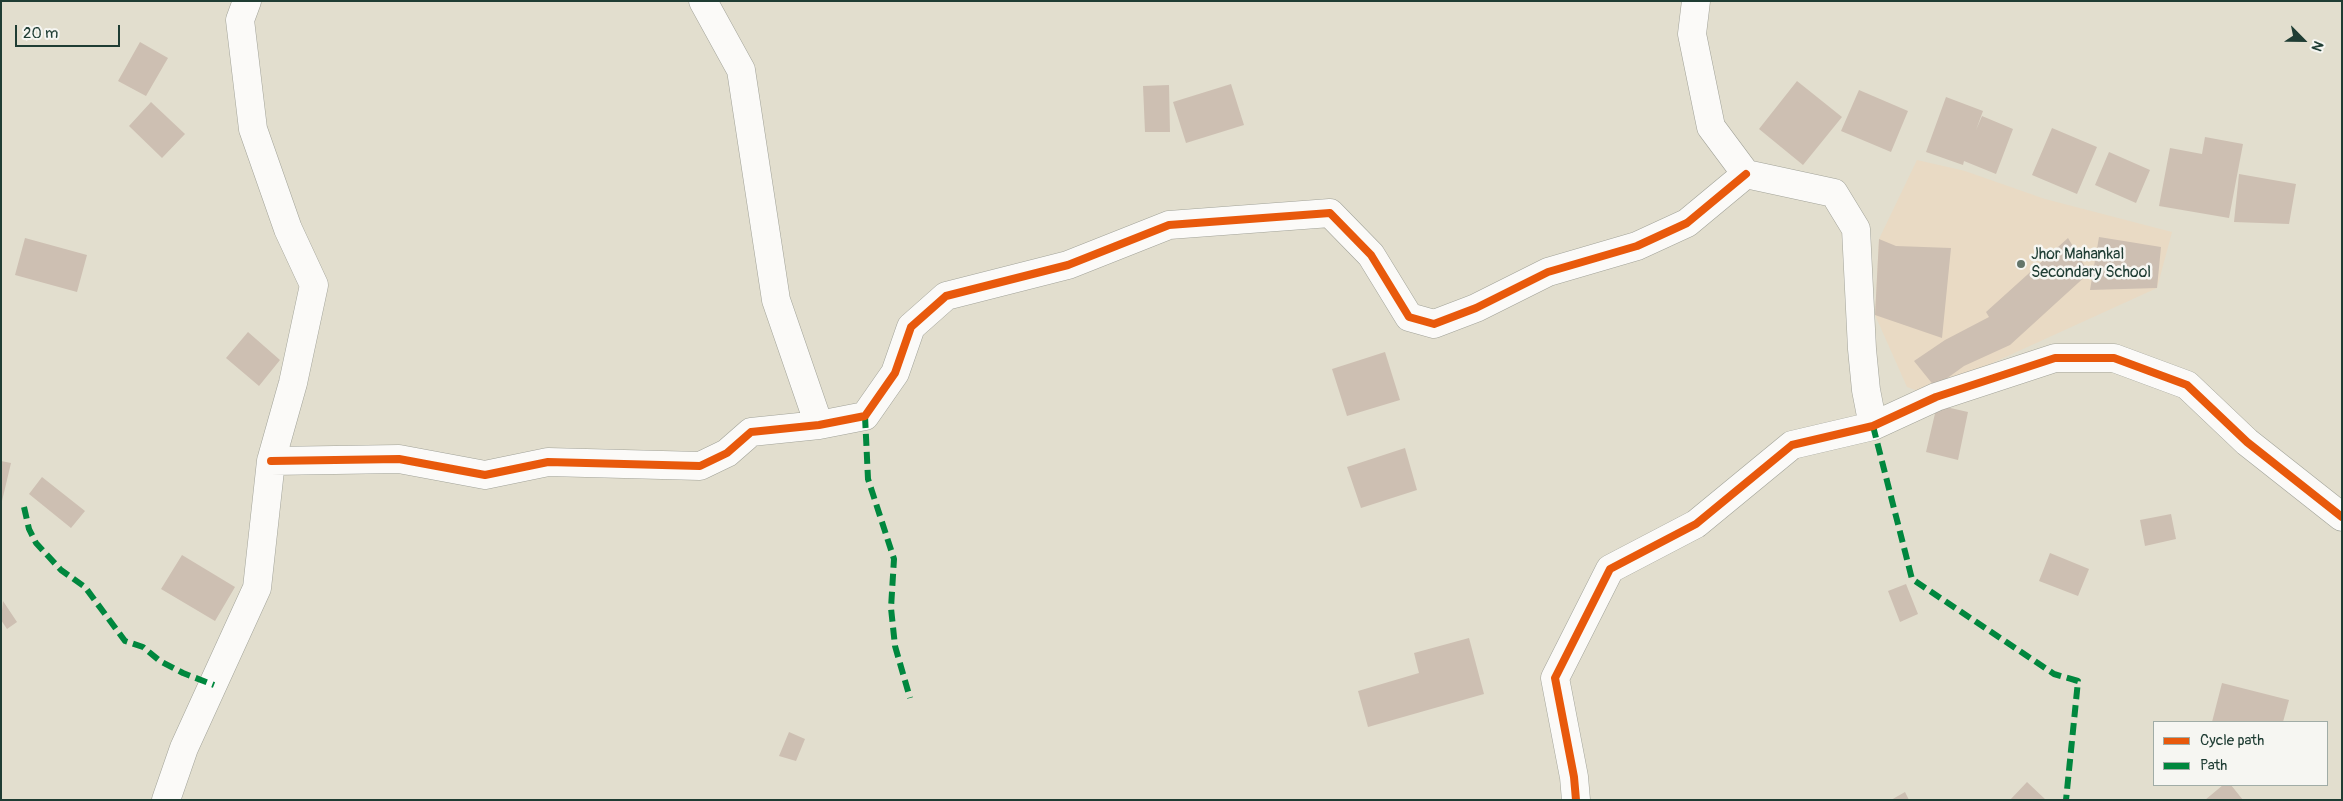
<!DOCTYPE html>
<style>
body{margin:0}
#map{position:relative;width:2343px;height:801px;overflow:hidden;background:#e2dece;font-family:Pangolin,sans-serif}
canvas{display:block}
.frame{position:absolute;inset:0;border:2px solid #1f3d34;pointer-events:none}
.legend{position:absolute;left:2153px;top:721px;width:175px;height:65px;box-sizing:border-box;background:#f6f6f2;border:1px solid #a0aca6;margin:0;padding:6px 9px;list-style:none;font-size:15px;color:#1f3d34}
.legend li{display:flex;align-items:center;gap:10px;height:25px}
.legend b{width:25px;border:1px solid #a0aca6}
.north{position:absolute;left:2278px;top:15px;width:50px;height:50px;-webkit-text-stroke:4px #f6f6f2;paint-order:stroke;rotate:113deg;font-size:14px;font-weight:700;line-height:20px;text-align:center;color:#1f3d34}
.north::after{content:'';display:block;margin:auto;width:18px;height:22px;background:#1f3d34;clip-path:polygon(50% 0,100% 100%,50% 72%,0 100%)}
.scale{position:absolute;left:15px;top:25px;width:105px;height:22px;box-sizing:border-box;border:2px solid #1f3d34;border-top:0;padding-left:6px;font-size:15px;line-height:18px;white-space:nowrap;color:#1f3d34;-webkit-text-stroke:4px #f6f6f2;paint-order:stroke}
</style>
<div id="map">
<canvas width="2343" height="801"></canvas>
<div class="frame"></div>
<ul class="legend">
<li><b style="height:6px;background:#e8590c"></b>Cycle path</li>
<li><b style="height:6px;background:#00873e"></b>Path</li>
</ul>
<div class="north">N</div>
<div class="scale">20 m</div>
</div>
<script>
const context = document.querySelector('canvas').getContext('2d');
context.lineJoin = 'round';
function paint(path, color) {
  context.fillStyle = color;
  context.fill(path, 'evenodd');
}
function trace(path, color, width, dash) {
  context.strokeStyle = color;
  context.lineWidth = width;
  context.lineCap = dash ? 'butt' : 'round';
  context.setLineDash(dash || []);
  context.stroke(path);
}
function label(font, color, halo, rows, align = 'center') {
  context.font = font + ' Pangolin,sans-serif';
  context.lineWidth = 5;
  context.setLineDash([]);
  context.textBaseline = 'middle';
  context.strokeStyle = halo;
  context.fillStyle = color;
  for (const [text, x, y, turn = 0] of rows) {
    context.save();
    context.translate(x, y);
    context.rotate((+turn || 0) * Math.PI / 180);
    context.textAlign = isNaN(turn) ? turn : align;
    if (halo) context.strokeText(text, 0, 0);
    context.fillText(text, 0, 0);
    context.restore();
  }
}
paint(new Path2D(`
 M1917,160L1965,171L2045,199L2172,232L2157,288L1966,375L1921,392L1907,387L1875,315L1879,239Z`), '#e9dac4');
paint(new Path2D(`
 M140,42L168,58L146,96L118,81Z
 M1797,81L1842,117L1803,165L1759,129Z
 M1231,84L1244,125L1186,143L1173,102Z
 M1169,85L1170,132H1145L1143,86Z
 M1859,90L1908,111L1891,152L1841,131Z
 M1946,97L1983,111L1976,130L1982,116L2013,129L1996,174L1964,161L1963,165L1926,152Z
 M151,102L185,134L162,158L129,126Z
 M2052,128L2097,147L2077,194L2032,175Z
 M2205,137L2243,144L2229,218L2159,206L2170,148L2202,154Z
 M2109,152L2150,170L2136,203L2095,185Z
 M2239,174L2296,184L2289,224L2234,222Z
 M2099,237L2161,247L2157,288L2090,290Z
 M25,238L87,255L77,292L15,275Z
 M2068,238L2089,273L2010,345L1964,366L1935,387L1914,361L1945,340L1989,317L1986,312Z
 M1879,239L1896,246L1951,248L1942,338L1875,315Z
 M248,332L280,360L259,386L226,358Z
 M1385,352L1400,400L1347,416L1332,369Z
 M1937,405L1968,412L1958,460L1926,452Z
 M1405,448L1417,490L1361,508L1347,467Z
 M1,461L11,463L2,501H1Z
 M42,477L85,511L71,528L29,494Z
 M2171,514L2176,539L2145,546L2140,520Z
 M2050,553L2089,569L2078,596L2039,581Z
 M182,555L235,587L215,621L161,589Z
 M1906,584L1918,614L1900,622L1888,591Z
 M3,601L17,622L7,629L1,620Z
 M1469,638L1484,694L1368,727L1358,691L1419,673L1414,653Z
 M2222,683L2289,700L2283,722H2212Z
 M789,732L805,739L796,761L779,756Z
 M2027,782L2046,800H2010Z
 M2223,785H2231L2243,800H2205Z
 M1905,792L1909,800H1891Z`), '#cdbfb2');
const street = new Path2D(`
 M703,1L741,70L776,300L819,425
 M1696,1L1692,34L1711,127L1746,174L1834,193L1856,229L1862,349L1866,390L1873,426
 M271,461L399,459L485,475L548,462L700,466L727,453L751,432L819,425L865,416L895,373L911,327L946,296L1068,265L1169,225L1330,213L1371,255L1409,317L1434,324L1476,308L1548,272L1637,246L1687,223L1746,174
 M166,800L184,748L257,588L271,461L293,383L314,285L288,229L253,129L240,20L247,1
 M1576,800L1574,777L1555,678L1610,569L1696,524L1792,445L1873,426L1936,397L2055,358H2114L2187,385L2247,442L2342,517`);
trace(street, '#a1a298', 29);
trace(street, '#fbfaf8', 28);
trace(new Path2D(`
 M865,416L868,479L894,559L891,608L895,646L910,698
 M1873,426L1912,579L2054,674L2078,681L2066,800
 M24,507L29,529L36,543L61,570L85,587L125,641L143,647L160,661L183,673L214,685`), '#00873e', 6, [12, 6]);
trace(new Path2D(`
 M271,461L399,459L485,475L548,462L700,466L727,453L751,432L819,425L865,416L895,373L911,327L946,296L1068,265L1169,225L1330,213L1371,255L1409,317L1434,324L1476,308L1548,272L1637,246L1687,223L1746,174
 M1576,800L1574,777L1555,678L1610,569L1696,524L1792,445L1873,426L1936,397L2055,358H2114L2187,385L2247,442L2342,517`), '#e8590c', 8);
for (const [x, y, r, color] of [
 [2021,264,5,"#63756a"]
]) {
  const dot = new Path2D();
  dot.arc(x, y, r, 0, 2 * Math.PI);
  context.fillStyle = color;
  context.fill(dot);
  trace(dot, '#f6f6f2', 2);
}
label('16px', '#1f3d34', '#f6f6f2', [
 ["Jhor Mahankal",2031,255],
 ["Secondary School",2031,273]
], 'left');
</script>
